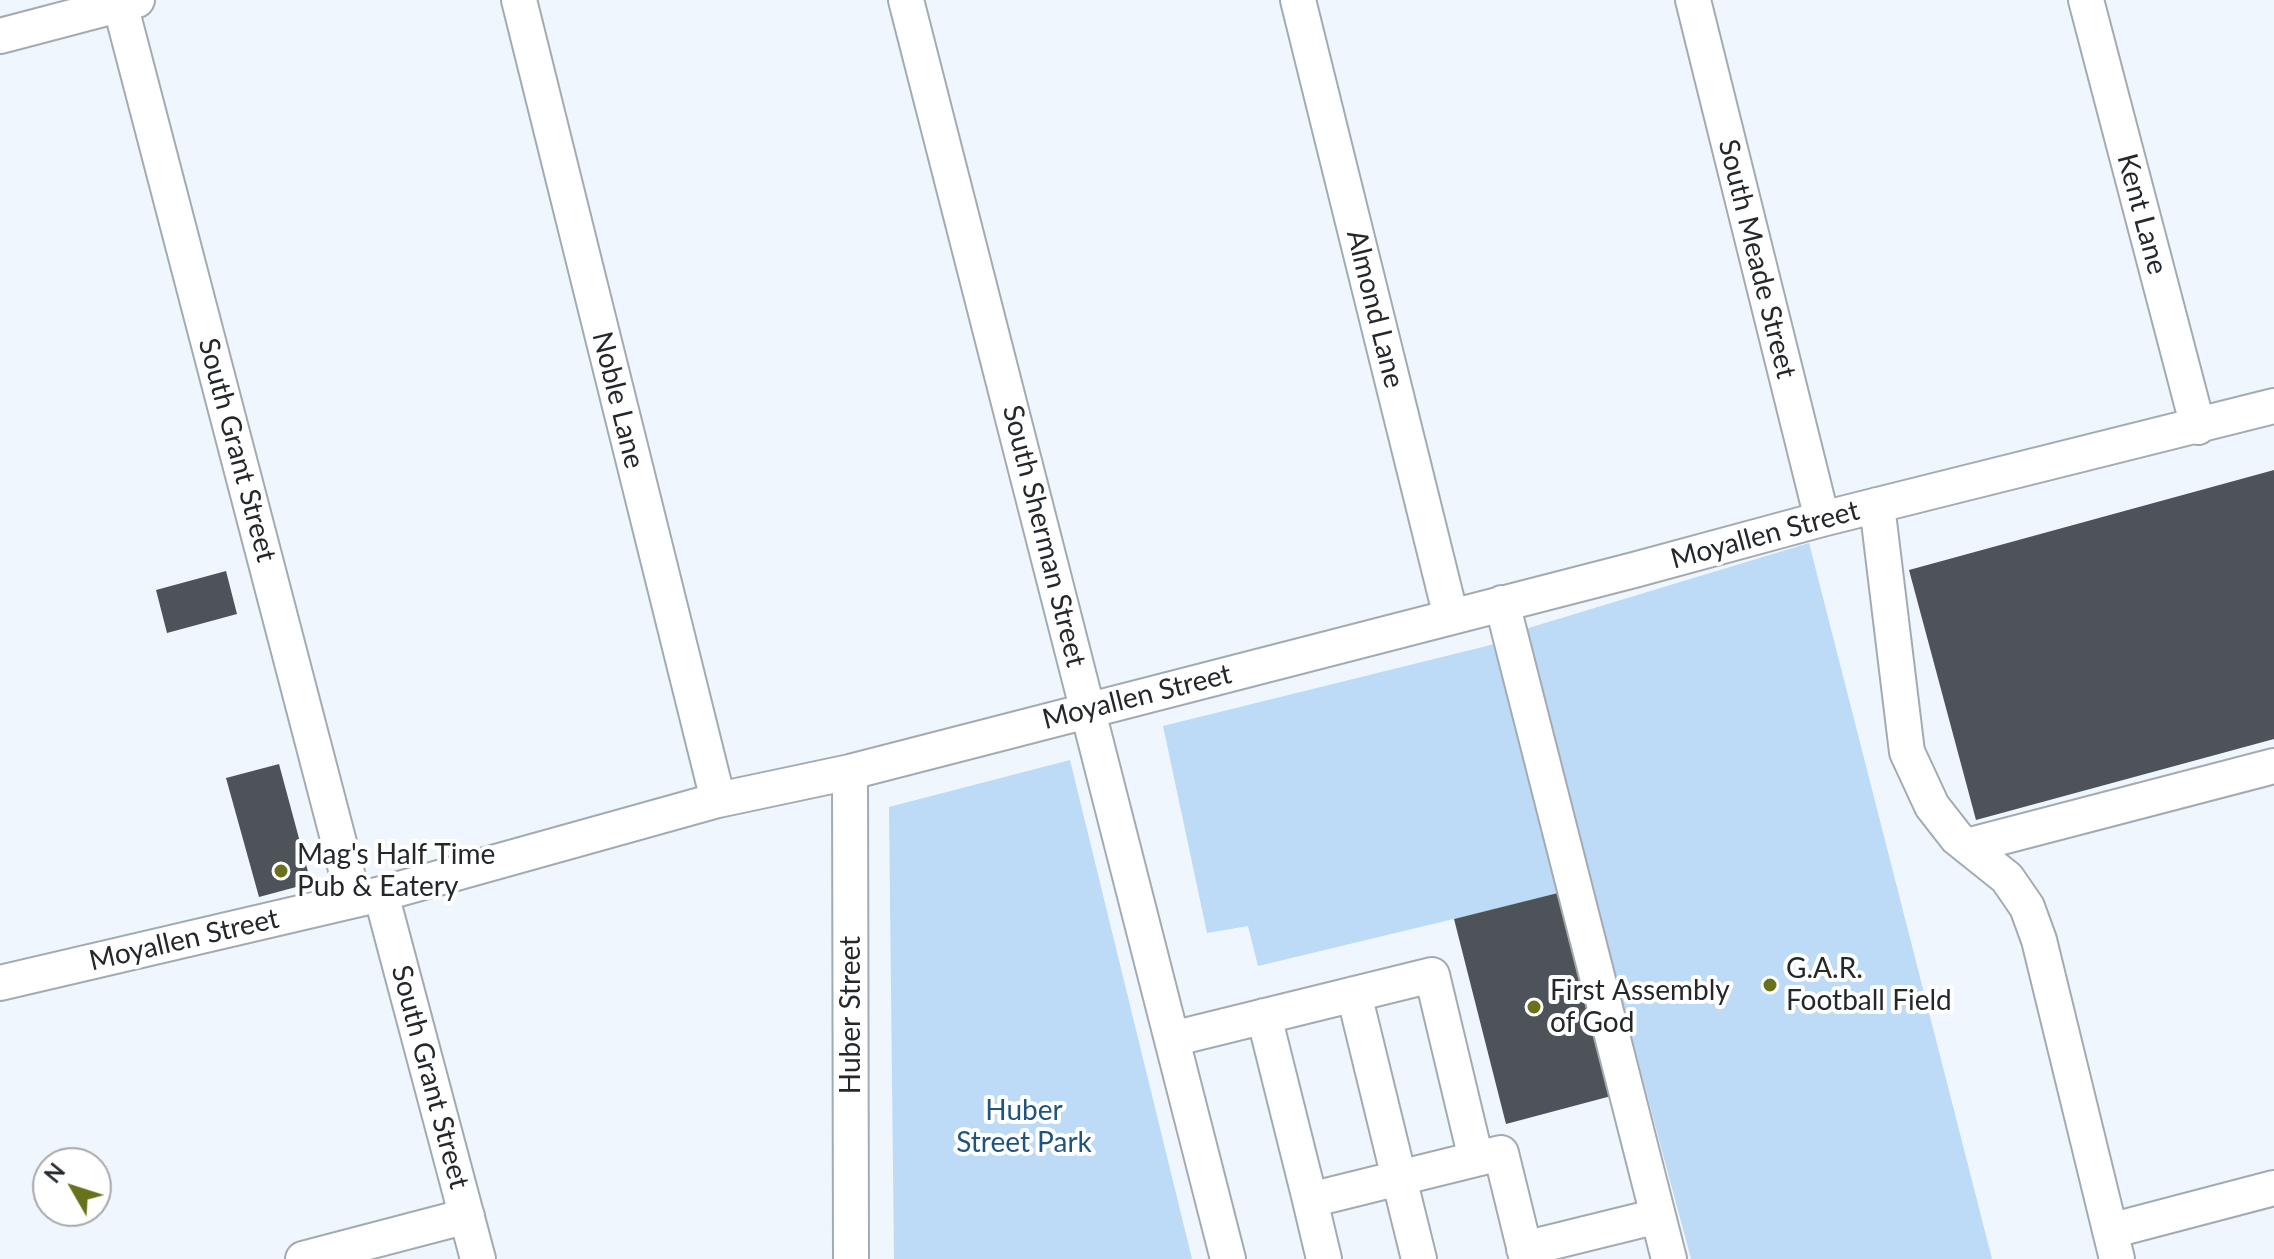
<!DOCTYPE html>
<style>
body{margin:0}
#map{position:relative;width:2274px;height:1259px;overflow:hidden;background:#eff6fe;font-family:Lato,sans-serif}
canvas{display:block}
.north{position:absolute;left:32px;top:1147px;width:80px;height:80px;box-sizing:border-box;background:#fff;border:2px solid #a8a9aa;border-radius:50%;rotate:309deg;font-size:22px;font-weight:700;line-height:32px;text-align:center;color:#25282b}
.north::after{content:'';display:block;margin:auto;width:28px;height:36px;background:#68721b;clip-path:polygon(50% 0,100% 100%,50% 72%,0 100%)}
</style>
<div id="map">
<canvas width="2274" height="1259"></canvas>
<div class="north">N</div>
</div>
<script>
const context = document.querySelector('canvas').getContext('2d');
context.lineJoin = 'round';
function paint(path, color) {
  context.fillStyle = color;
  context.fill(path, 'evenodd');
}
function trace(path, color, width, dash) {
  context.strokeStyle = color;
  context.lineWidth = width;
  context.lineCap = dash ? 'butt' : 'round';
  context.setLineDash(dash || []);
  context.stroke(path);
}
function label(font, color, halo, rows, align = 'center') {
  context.font = font + ' Lato,sans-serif';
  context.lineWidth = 8;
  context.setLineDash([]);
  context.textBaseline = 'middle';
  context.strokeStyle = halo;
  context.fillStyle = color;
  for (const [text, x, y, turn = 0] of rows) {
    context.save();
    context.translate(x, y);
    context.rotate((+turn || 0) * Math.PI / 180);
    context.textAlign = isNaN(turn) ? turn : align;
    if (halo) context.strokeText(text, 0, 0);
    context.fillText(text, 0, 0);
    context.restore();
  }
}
paint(new Path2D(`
 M1809,543L1992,1259H1691L1591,886L1258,966L1248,926L1207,933L1163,726L1523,637L1522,630Z
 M1070,760L1192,1259H894L889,807Z`), '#bddaf6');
paint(new Path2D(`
 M2274,470V739L1976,820L1909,570Z
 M226,571L237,614L167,633L156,590Z
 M279,764L311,883L259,897L226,778Z
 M1562,892L1615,1095L1506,1124L1454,919Z`), '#4d5359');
const minor = new Path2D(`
 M119,0L354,900
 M519,0L718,800
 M906,0L1228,1259
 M1298,0L1451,617
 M1693,0L1822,519
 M2086,0L2198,427
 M0,36L137,0
 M1877,505L1907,752L1932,806L1957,838L2007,878L2027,907L2039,940L2117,1259
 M1502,603L1669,1259
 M850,772L851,1259
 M1967,846L2274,766
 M381,894L478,1259
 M0,983L381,894L718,800L850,772L1634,570L1822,519L2274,406
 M1354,994L1399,1178L1476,1159
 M1264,1016L1310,1200L1399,1178L1419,1259
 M1172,1039L1432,975L1476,1159L1501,1153L1527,1259
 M1310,1200L1324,1259
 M2110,1231L2274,1188
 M1524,1249L1658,1216
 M303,1259L467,1216`);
trace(minor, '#a3abb2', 38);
trace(minor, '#fff', 34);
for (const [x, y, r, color] of [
 [281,871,8,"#68721b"],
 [1770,985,8,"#68721b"],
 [1534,1007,8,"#68721b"]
]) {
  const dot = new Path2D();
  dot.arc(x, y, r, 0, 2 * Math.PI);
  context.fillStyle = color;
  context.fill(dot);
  trace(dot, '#fff', 3);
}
label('28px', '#25282b', '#fff', [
 ["Kent Lane",2142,214,75],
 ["South Meade Street",1757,259,76],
 ["Almond Lane",1375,309,76],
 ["Noble Lane",618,400,76],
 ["South Grant Street",237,450,75],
 ["Moyallen Street",1765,535,-15],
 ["South Sherman Street",1044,536,76],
 ["Moyallen Street",1137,697,-14],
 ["Moyallen Street",184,940,-13],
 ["Huber Street",851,1015,-90],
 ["South Grant Street",430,1077,75]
]);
label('28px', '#25282b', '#fff', [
 ["Mag's Half Time",297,855],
 ["Pub & Eatery",297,887],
 ["G.A.R.",1786,969],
 ["Football Field",1786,1001],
 ["First Assembly",1550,991],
 ["of God",1550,1023]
], 'left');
label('28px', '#1d5481', '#fff', [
 ["Huber",1024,1111],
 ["Street Park",1024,1143]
]);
</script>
